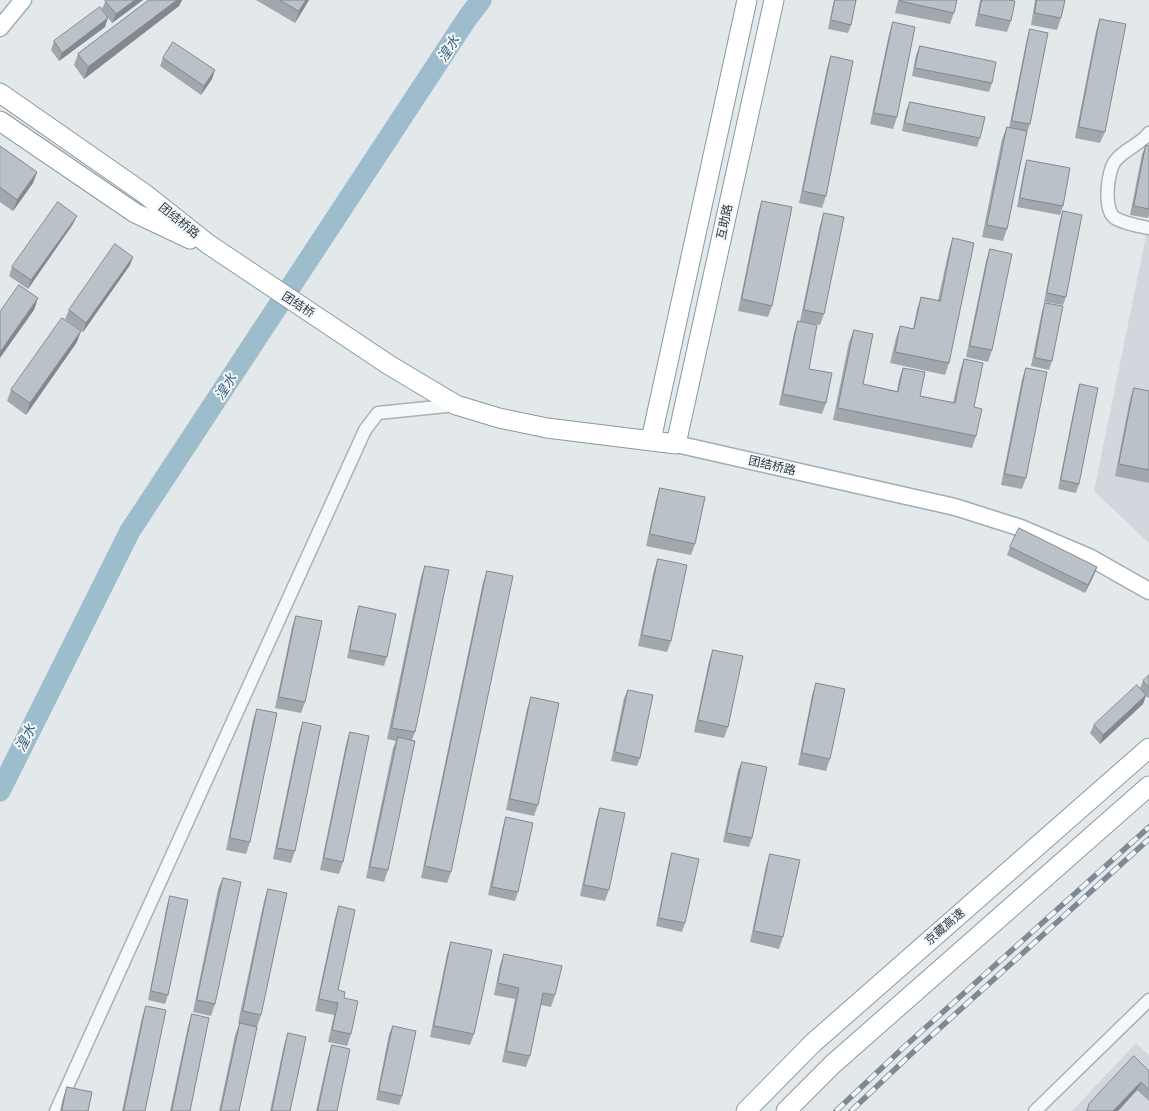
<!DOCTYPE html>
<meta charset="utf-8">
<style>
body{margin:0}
canvas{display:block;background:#e3e8eb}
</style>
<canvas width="1149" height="1111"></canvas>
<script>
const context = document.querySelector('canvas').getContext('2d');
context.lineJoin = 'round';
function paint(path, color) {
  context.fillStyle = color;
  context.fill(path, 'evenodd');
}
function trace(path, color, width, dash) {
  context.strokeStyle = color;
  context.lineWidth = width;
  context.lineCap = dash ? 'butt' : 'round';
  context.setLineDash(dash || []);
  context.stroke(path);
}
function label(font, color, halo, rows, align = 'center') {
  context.font = font + ' Mulish,"Noto Sans SC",sans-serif';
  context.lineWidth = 4;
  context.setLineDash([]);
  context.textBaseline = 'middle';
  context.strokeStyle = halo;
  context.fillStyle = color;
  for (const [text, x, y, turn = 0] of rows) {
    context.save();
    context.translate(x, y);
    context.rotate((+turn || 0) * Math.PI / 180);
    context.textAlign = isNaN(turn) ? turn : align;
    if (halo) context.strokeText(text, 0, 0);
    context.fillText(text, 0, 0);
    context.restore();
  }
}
paint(new Path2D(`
 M1147,231H1149V543L1094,491Z
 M1136,1043L1149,1055V1111H1072Z`), '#d1d7dd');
trace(new Path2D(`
 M0,791L130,531L468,17L481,0`), '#9dbccc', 21);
const minor = new Path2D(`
 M1149,133C1141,144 1125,149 1116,160C1107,170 1103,210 1115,218C1125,224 1138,226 1149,228
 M56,1111L365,430L378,413L456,405
 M1035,1111L1149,1000`);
const major = new Path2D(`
 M0,28L23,0
 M676,444L955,507L1021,528L1089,557L1149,591`);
const highway = new Path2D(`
 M0,93L145,194L208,244L389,365L456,405L499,418L547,428L676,444L774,0
 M0,121L135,213L190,239
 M651,440L747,0
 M746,1111L813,1043L1149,748
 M786,1111L833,1064L1149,786`);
trace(minor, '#a8b0b6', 15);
trace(major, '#a1aeb7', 19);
trace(highway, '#8998a2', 21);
trace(minor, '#f5f7f9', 12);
trace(major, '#fff', 16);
trace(highway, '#fff', 19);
const rail = new Path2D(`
 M836,1111L904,1047L1149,827
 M851,1111L910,1055L1149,839`);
trace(rail, '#7b8a95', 5.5);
trace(rail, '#f2f6f8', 4, [11]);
paint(new Path2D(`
 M106,0H143L112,23L102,9Z
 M149,0H182L179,6L84,79L74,65L78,54Z
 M256,0H309L295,23Z
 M834,0H856L851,25L848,33L828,29Z
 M898,0H957L954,13L950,24L895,13Z
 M980,0H1009L1011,21L1007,32L975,26Z
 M1035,0H1065L1061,18L1057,30L1031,25Z
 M1100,19L1105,132L1100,143L1075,138L1096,31Z
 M893,22L897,117L893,129L870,124L889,34Z
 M105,27L59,61L51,50L54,41Z
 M1030,29V124L1027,133L1007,229L1003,241L982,237L1002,139L1007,127L1009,128L1027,38Z
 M920,46L992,83L989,92L912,76L916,55Z
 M831,56L826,196L822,208L799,203L827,68Z
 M163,58L215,70L212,79L201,95L160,66Z
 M910,102L980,138L977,147L902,131L906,111Z
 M1146,145L1149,146V215L1148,218L1130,215L1142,154Z
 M0,146L37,172L33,183L13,211L0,202Z
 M1027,160L1063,206L1060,215L1017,207L1024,169Z
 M762,201L772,306L768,317L738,311L758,213Z
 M1063,211L1066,297L1063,305L1044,302L1060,220Z
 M824,213V314L820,325L800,321L820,225Z
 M73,224L28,289L9,276L12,267Z
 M953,238L949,363L945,375L890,363L896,338L900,326L913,329L917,309L921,297L938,300L949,250Z
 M990,249L992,350L988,362L966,357L986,261Z
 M130,265L83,332L65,319L69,310Z
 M1045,303L1052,361L1049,370L1031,366L1042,311Z
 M798,321L809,369L826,403L822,414L779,405L794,333Z
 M854,330L863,384L897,391L899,379L903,368L920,396L953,403L960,371L964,359L974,407L976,436L972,448L833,420L849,342Z
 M77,342L26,415L7,401L11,390Z
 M1026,368V478L1022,489L1001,485L1022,379Z
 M1080,384L1079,484L1076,493L1058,489L1077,393Z
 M1134,388L1149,391V483L1115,476L1130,399Z
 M660,488L695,544L691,555L646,546L656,500Z
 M1010,547L1097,567L1094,575L1085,593L1007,555Z
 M658,559L671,641L667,652L638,646L654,570Z
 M425,566L415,732L412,740L388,870L384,882L366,878L393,748L396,741L387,739L421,577Z
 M487,571L451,872L447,883L421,878L483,582Z
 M359,606L387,657L384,666L347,658L356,615Z
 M296,616L305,702L301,713L275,708L292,627Z
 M713,650L728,727L724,738L694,732L709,661Z
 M1149,675V697L1148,698L1146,696L1143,704L1100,744L1090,733L1094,725L1140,688L1143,681Z
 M816,683L830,759L826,771L798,765L812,695Z
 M628,690L640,758L637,766L611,761L624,698Z
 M531,697L538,805L534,816L506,810L527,709Z
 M257,709L250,842L246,854L226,850L253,720Z
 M303,722L295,851L291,863L273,859L299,734Z
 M350,732L343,862L339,874L320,870L346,744Z
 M742,762L752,838L749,847L723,842L738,770Z
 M600,808L609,890L605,901L580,896L596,820Z
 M506,817L518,892L515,901L488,895L503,826Z
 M672,853L685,923L682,932L656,926L669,862Z
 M770,854L783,937L779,949L750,942L766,866Z
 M223,878L215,1004L211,1016L193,1012L218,889Z
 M268,889L261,1015L257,1027L239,1111H219L235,1035L240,1023H238L264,901Z
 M170,896L168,995L165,1004L148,1000L167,905Z
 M339,906L338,990L344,998L351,1034L347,1046L328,1042L334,1015L315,1011L335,918Z
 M451,942L474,1034L470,1045L430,1037L447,954Z
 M504,954L555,995L551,1007L541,1005L530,1056L526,1067L502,1062L515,999L494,995L500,965Z
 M146,1006L145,1111H122L142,1017Z
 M192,1014L190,1111H170L188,1026Z
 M393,1026L402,1096L399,1105L376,1100L389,1034Z
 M288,1033L290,1111H270L284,1045Z
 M332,1045L337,1111H316L328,1057Z
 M1149,1071V1101L1137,1090L1118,1111H1086L1089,1104Z
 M67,1087L88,1111H60L63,1098Z`), '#a0a7ad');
paint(new Path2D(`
 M135,0H143L112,23L116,14Z
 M177,0H182L179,6L84,79L88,67Z
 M306,0H309L295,23L299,11Z
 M108,18L105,27L59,61L62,53Z
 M215,70L212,79L201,95L204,86Z
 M37,172L33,183L13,211L17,200Z
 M77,216L73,224L28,289L31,280Z
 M133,257L130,265L83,332L86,323Z
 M38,298L34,310L0,358V352Z
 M81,331L77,342L26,415L30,403Z
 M1097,567L1094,575L1085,593L1088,585Z
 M1146,695L1143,704L1100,744L1103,735Z
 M1141,1082L1137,1090L1118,1111H1113Z`), '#82888d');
const building = new Path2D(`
 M106,0H135L116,14L105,1Z
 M149,0H177L88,67L78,54Z
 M280,0H306L299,11Z
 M835,0H856L851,25L831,20Z
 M900,0H957L954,13L900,1Z
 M982,0H1009L1015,1L1011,21L979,14Z
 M1037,0H1065L1061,18L1035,13Z
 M100,7L108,18L62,53L54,41Z
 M1100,19L1126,24L1105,132L1079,127Z
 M893,22L915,27L897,117L874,113Z
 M1030,29L1048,33L1030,124L1012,121Z
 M173,42L215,70L204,86L163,58Z
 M920,46L996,62L992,83L915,68Z
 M831,56L853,61L826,196L803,191Z
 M910,102L985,117L980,138L905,123Z
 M1007,127L1027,131L1007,229L987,225Z
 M1146,145L1149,146V209L1134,206Z
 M0,146L37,172L17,200L0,187Z
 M1027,160L1070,168L1063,206L1020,198Z
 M762,201L792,207L772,306L742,299Z
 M58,202L77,216L31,280L12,267Z
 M1063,211L1082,215L1066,297L1047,293Z
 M824,213L844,217L824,314L804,310Z
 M953,238L974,243L949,363L895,352L900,326L914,329L921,297L940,301Z
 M115,244L133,257L86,323L69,310Z
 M990,249L1012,254L992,350L970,346Z
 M19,285L38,298L0,352V312Z
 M1045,303L1063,306L1052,361L1035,358Z
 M62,318L81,331L30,403L11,390Z
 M798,321L817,325L809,369L832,373L826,403L783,394Z
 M854,330L873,334L863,384L898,392L903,368L925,372L920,396L955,403L964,359L983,363L974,407L982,409L976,436L838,408Z
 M1026,368L1047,372L1026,478L1005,474Z
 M1080,384L1098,388L1079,484L1061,480Z
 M1134,388L1149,391V470L1119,464Z
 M660,488L705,497L695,544L650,534Z
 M1019,528L1097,567L1088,585L1010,547Z
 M658,559L687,565L671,641L642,635Z
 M425,566L449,570L415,732L392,728Z
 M487,571L513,576L451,872L425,866Z
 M359,606L396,614L387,657L350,650Z
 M296,616L322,621L305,702L279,697Z
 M713,650L743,656L728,727L698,720Z
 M1149,675V688L1143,681Z
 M816,683L845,689L830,759L802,753Z
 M1137,685L1146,695L1103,735L1094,725Z
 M628,690L653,695L640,758L615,752Z
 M531,697L559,703L538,805L510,799Z
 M257,709L277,713L250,842L230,838Z
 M303,722L321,726L295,851L277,848Z
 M350,732L369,736L343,862L324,858Z
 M398,737L415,741L388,870L370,867Z
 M742,762L767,767L752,838L727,833Z
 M600,808L625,813L609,890L584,885Z
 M506,817L533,823L518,892L492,887Z
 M672,853L699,859L685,923L659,918Z
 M770,854L800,860L783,937L754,931Z
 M223,878L241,882L215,1004L197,1000Z
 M268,889L287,893L261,1015L243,1011Z
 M170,896L188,900L168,995L151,991Z
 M339,906L355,910L338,990L345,992L344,998L358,1001L351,1034L332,1030L338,1003L319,999Z
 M451,942L492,950L474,1034L434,1026Z
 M504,954L562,966L555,995L543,993L530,1056L506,1051L519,988L498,983Z
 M146,1006L166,1010L145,1111H124Z
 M192,1014L209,1018L190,1111H172Z
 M240,1023L257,1027L239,1111H221Z
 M393,1026L416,1031L402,1096L379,1091Z
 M288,1033L306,1037L290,1111H272Z
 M332,1045L350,1049L337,1111H318Z
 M1134,1056L1149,1071V1090L1141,1082L1113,1111H1087L1089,1104Z
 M67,1087L92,1092L88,1111H62Z`);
paint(building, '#bac2c9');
trace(building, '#82888d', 1);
label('12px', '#2a3844', '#f2f6f8', [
 ["团结桥路",179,221,39],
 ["互助路",725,222,-78],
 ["团结桥",298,305,33],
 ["团结桥路",772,466,13],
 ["京藏高速",945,927,-41]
]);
label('italic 14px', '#335f79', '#f2f6f8', [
 ["湟水",449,49,-57],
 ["湟水",226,387,-57],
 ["湟水",26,738,-63]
]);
</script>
